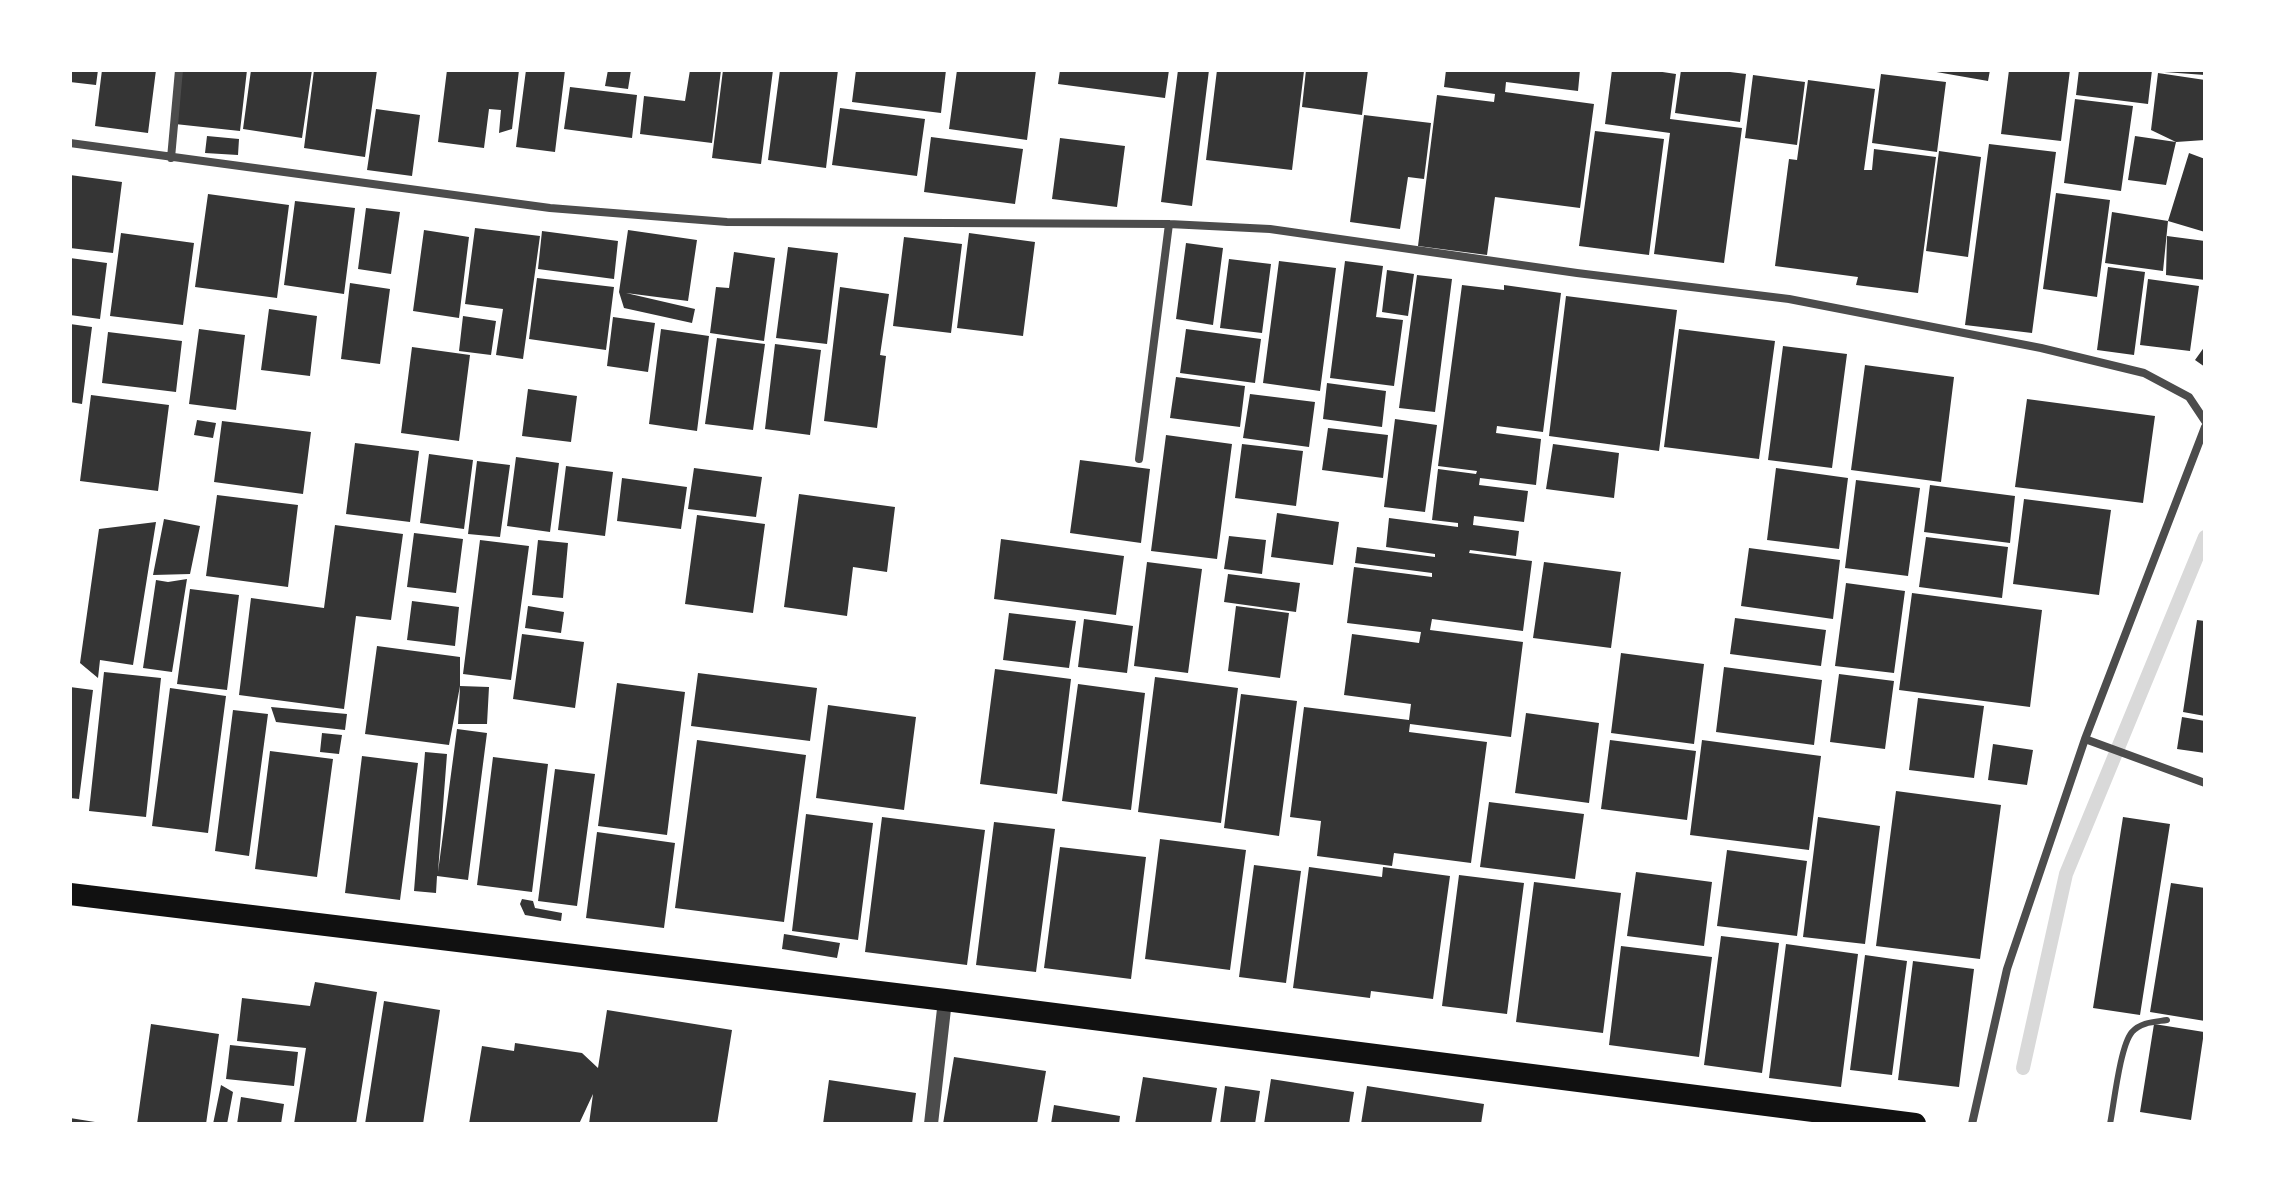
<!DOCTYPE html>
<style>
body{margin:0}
#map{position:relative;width:2275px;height:1194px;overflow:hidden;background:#fff;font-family:"Asap Condensed",sans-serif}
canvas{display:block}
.frame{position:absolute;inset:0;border:72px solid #fff;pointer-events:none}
</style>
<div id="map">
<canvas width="2275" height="1194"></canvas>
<div class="frame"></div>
</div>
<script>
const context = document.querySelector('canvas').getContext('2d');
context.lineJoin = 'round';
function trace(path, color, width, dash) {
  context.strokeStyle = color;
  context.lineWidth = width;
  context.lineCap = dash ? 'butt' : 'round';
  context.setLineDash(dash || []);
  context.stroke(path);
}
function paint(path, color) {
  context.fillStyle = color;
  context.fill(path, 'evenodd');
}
trace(new Path2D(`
 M2023,1068L2066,874L2205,537`), '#d9d9d9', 14);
paint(new Path2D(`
 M70,70H98L96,85L70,82Z
 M102,70H156L148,133L95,126Z
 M181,70H247L240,131L175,124Z
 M251,70H312L302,138L243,129Z
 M314,70H377L365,157L304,148Z
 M447,70H519L512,129L499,133L501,110L489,109L484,148L438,142Z
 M526,70H565L555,152L516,147Z
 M608,70H631L628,89L605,86Z
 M690,70H721L712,143L640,134L644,96L685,101Z
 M723,70H773L761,164L712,158Z
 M780,70H838L826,168L768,160Z
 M856,70H946L941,113L852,102Z
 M957,70H1036L1027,140L949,129Z
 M1060,70H1169L1165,98L1058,84Z
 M1178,70H1209L1192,206L1161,202Z
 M1217,70L1304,71L1292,170L1206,160Z
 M1306,70H1368L1362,115L1302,107Z
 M1446,70H1580L1578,91L1506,82L1505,92L1594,104L1580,208L1495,197L1487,255L1418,246L1437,95L1494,102L1495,94L1444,87Z
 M1612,70H1649L1676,74L1670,119L1742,128L1724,263L1654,254L1670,133L1605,124Z
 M1681,70H1714L1746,74L1740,122L1675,113Z
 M1925,70H1990L1988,81Z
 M2009,70H2070L2061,141L2001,134Z
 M2079,70H2152L2148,104L2076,95Z
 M2164,70H2205V75L2164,72Z
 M2158,73L2205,80V140L2176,142L2151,130Z
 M1881,74L1946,82L1937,152L1872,143Z
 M1753,75L1805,82L1797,145L1745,138Z
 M1808,80L1875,89L1864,170H1872L1874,149L1936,157L1918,293L1856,285L1858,277L1775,266L1789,159L1797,160Z
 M570,87L637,95L632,138L564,129Z
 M2075,99L2133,106L2121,191L2064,183Z
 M840,108L925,119L917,176L832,165Z
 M376,109L420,115L412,176L367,170Z
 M1364,115L1431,123L1424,179L1408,177L1400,229L1350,222Z
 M1595,131L1664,139L1649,255L1579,246Z
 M207,136L239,139L238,155L205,153Z
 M2135,136L2176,142L2166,185L2128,180Z
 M931,137L1023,149L1015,204L924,192Z
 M1060,138L1125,146L1117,207L1052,199Z
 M1989,144L2056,152L2032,333L1965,325Z
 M1939,151L1981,157L1968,257L1926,251Z
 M2189,153L2205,159V232L2168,221Z
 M70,175L122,182L113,253L70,248Z
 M2056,193L2110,200L2097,297L2043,289Z
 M208,194L289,205L277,298L195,287Z
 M295,201L355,208L344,294L284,285Z
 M366,208L400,212L391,274L358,269Z
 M2112,212L2168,221L2163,271L2105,263Z
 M475,228L540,236L523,359L496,355L503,309L465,304Z
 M424,230L469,237L459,318L413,311Z
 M628,230L697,240L688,301L626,293L695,309L692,323L624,308L619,292Z
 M542,231L618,241L614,279L538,269Z
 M121,233L194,243L183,325L110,316Z
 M969,233L1035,242L1023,336L957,328Z
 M2167,236L2205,241V280L2166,275Z
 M904,237L962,244L951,333L893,326Z
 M1186,243L1223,248L1213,325L1176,319Z
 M788,247L838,253L827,344L776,338Z
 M734,252L775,258L764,341L710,333L716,287L729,288Z
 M70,258L107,263L100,319L70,315Z
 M1229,259L1271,264L1262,333L1220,328Z
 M1279,261L1336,268L1320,391L1263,383Z
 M1345,261L1383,266L1376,317L1403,320L1394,386L1330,378Z
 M2108,267L2145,272L2134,355L2097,350Z
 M1387,270L1414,274L1408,316L1382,312Z
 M1417,275L1452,279L1435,412L1399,408Z
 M537,278L614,287L606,350L529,339Z
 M2148,279L2199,286L2190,351L2140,345Z
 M350,283L390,289L380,364L341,359Z
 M1462,285L1504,290V285L1561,293L1543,432L1497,426L1496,433L1541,439L1536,485L1480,478L1479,485L1528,491L1524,522L1474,516L1473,525L1519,531L1516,556L1470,550L1469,553L1532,561L1523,631L1432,619L1430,630L1523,642L1511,737L1410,724L1409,732L1487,742L1471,863L1394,853L1392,866L1317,856L1321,821L1290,817L1304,707L1409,720L1411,704L1344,695L1352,634L1419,643L1421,632L1347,623L1354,567L1432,577V573L1355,563L1357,547L1435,557V554L1386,547L1389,518L1458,527V523L1432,520L1438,469L1476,474L1477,471L1438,466Z
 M840,287L889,294L880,355L886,356L877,428L824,421Z
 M1566,296L1677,310L1659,451L1549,436Z
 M269,309L317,316L310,376L261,370Z
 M463,316L496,321L491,355L459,351Z
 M613,317L655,323L648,372L607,366Z
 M70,324L92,327L82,404L70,402Z
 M199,329L245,335L236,410L189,404Z
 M661,329L709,336L697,431L649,424Z
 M1186,329L1261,339L1255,383L1180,373Z
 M1679,329L1775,341L1759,459L1664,447Z
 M108,332L182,341L176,392L102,383Z
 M717,338L765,344L753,430L705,424Z
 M775,344L821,350L810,435L765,429Z
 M1783,346L1847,354L1832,468L1768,460Z
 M2205,346V367L2195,360Z
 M412,347L470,355L459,441L401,433Z
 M1865,365L1954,377L1941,482L1851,470Z
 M1176,377L1245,386L1240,427L1170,418Z
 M1327,383L1386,391L1382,427L1323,419Z
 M528,389L577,396L571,442L522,436Z
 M1250,394L1315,402L1309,447L1243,438Z
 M91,395L169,405L158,491L80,481Z
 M2027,399L2155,416L2143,503L2015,487Z
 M1395,419L1437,425L1425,512L1384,507Z
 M197,420L216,423L213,438L194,435Z
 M222,421L311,432L303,494L214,482Z
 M1328,428L1388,435L1383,478L1322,470Z
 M1166,435L1232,444L1217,559L1151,551Z
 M355,443L419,451L410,522L346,514Z
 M1242,444L1303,451L1296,506L1235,498Z
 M1553,444L1619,453L1614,498L1546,489Z
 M429,454L473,460L464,529L420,523Z
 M516,457L559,463L550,532L507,526Z
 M1080,460L1150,469L1141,543L1070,533Z
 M477,461L510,465L500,537L468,534Z
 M566,466L613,472L605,536L558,530Z
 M694,468L762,477L756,517L688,509Z
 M1776,468L1848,478L1839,549L1767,540Z
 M622,478L687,487L681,529L617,521Z
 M1856,480L1920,488L1908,576L1845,568Z
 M1930,485L2015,496L2010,543L1924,532Z
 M799,494L895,507L887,572L853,567L847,616L784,607Z
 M217,495L298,505L288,587L206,576Z
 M2024,499L2111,510L2099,595L2013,584Z
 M1277,513L1339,522L1333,565L1271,557Z
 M697,515L765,524L753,613L685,604Z
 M164,519L200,526L190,574L153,575Z
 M156,522L133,665L100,660L98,678L80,663L99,529Z
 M335,525L403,534L391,620L356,616L344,709L239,695L251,598L324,608Z
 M414,533L463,539L456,593L407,587Z
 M1229,536L1266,540L1262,574L1224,569Z
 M1926,537L2008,547L2002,598L1919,587Z
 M1001,539L1124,556L1116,615L994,599Z
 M480,540L529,546L511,680L463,674Z
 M538,540L568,543L563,598L532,595Z
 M1749,548L1840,560L1833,619L1741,606Z
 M1147,562L1202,569L1188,673L1134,666Z
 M1544,562L1621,572L1611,648L1533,638Z
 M1228,574L1300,583L1296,612L1224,602Z
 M187,579L172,672L143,668L156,580L168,582Z
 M1846,583L1905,591L1894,673L1835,666Z
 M190,589L239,595L227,690L177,684Z
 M1912,593L2042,610L2030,707L1899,690Z
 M412,601L459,607L455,646L407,640Z
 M528,606L564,612L561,633L525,628Z
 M1236,606L1289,613L1280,678L1228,671Z
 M1009,613L1076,621L1069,668L1003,660Z
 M1735,618L1826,630L1821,666L1730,654Z
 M1084,619L1133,626L1127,673L1078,667Z
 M2197,620L2205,621V716L2183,712Z
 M522,634L584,642L575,708L513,699Z
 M377,646L460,657V686L489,687L487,724H458L460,686L449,745L365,734Z
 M1621,653L1704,664L1694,744L1611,733Z
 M1724,667L1822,680L1814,745L1716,732Z
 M995,669L1071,679L1057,794L980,784Z
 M104,672L161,678L146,817L89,811Z
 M698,673L817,688L810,741L691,726Z
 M1839,674L1894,681L1885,749L1830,742Z
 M1155,677L1238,688L1221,823L1138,812Z
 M617,683L685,692L667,835L598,826Z
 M1078,684L1145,693L1131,810L1062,801Z
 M70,687L93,690L79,799L70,798Z
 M170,688L226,696L208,833L152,826Z
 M1241,694L1297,701L1279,836L1224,828Z
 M1918,698L1984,706L1974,778L1909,770Z
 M828,705L916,717L904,810L816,798Z
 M271,707L347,714L345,730L276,722Z
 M233,710L268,714L249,856L215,851Z
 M1526,713L1599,723L1589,803L1515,793Z
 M2182,717L2205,721V753L2177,749Z
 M457,729L487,733L468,880L437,876L436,893L414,891L425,752L447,754L438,872Z
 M322,733L342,735L339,754L320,752Z
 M697,740L806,755L784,922L675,908Z
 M1610,740L1696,751L1687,820L1601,809Z
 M1702,740L1821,756L1809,850L1690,835Z
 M1993,744L2033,750L2027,785L1988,780Z
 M270,751L333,759L317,877L255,869Z
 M362,756L418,763L400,900L345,893Z
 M493,757L548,764L532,892L477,885Z
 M555,769L595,774L577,906L538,901Z
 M1896,791L2001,805L1980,959L1876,946Z
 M1489,802L1584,814L1575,879L1480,867Z
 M806,814L873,823L858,940L792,931Z
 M882,817L985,830L967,965L865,952Z
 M1818,817L1880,826L1865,944L1803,937Z
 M2123,817L2170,824L2140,1015L2093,1008Z
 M994,822L1055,829L1036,972L976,965Z
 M597,832L675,843L664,928L586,918Z
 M1160,839L1246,850L1230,970L1145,959Z
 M1060,847L1146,857L1131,979L1044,968Z
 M1727,850L1807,861L1797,936L1717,926Z
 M1254,865L1301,871L1286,983L1239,977Z
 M1309,867L1382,877L1383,867L1450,876L1433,999L1371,991L1370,998L1293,988Z
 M1636,872L1712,882L1704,946L1627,936Z
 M1459,875L1524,883L1507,1014L1442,1006Z
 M1534,882L1621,893L1603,1033L1516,1022Z
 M2171,883L2205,888V1021L2150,1012Z
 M522,899L533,901L535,908L562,913L561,921L525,915L520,904Z
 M784,934L840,943L837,958L782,949Z
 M1721,936L1779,943L1762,1073L1704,1065Z
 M1786,944L1858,954L1841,1087L1769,1078Z
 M1621,946L1712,957L1699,1057L1609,1045Z
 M1865,955L1907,961L1892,1075L1850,1070Z
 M1913,961L1974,969L1959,1087L1898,1080Z
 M315,982L377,992L356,1124H294L306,1048L237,1041L242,998L310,1006Z
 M384,1001L440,1010L423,1124H365Z
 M607,1010L732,1030L717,1124H589L593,1094L579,1124H469L482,1046L514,1051L515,1043L582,1053L598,1068Z
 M151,1024L219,1034L206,1124H137Z
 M2154,1024L2204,1032L2191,1120L2140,1112Z
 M230,1045L298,1052L294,1086L226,1079Z
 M954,1057L1046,1071L1037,1124H943Z
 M1143,1077L1217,1088L1211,1124H1135Z
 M1271,1079L1354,1092L1349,1124H1264Z
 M829,1080L916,1093L912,1124H823Z
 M221,1085L233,1092L227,1124H213Z
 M1225,1086L1260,1091L1255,1124H1220Z
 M1367,1086L1484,1104L1481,1124H1361Z
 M241,1097L284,1104L281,1124H237Z
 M1054,1105L1120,1116L1119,1124H1051Z
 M70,1118L95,1122V1124H70Z`), '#353535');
trace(new Path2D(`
 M2110,1124C2114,1104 2120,1046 2132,1032C2141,1022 2154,1022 2167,1020`), '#4c4c4c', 6);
trace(new Path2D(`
 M70,143L550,208L727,222L1169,224L1270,229L1577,273L1789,299L2041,348L2144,373L2189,397L2205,421
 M171,158L179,70
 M1139,459L1169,224
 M2085,739L2205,783
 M1972,1124L2007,969L2085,739L2205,427`), '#4c4c4c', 8);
trace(new Path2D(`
 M931,1124L945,1000`), '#4c4c4c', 14);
trace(new Path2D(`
 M70,894L945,1000L1915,1124`), '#111', 22);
</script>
